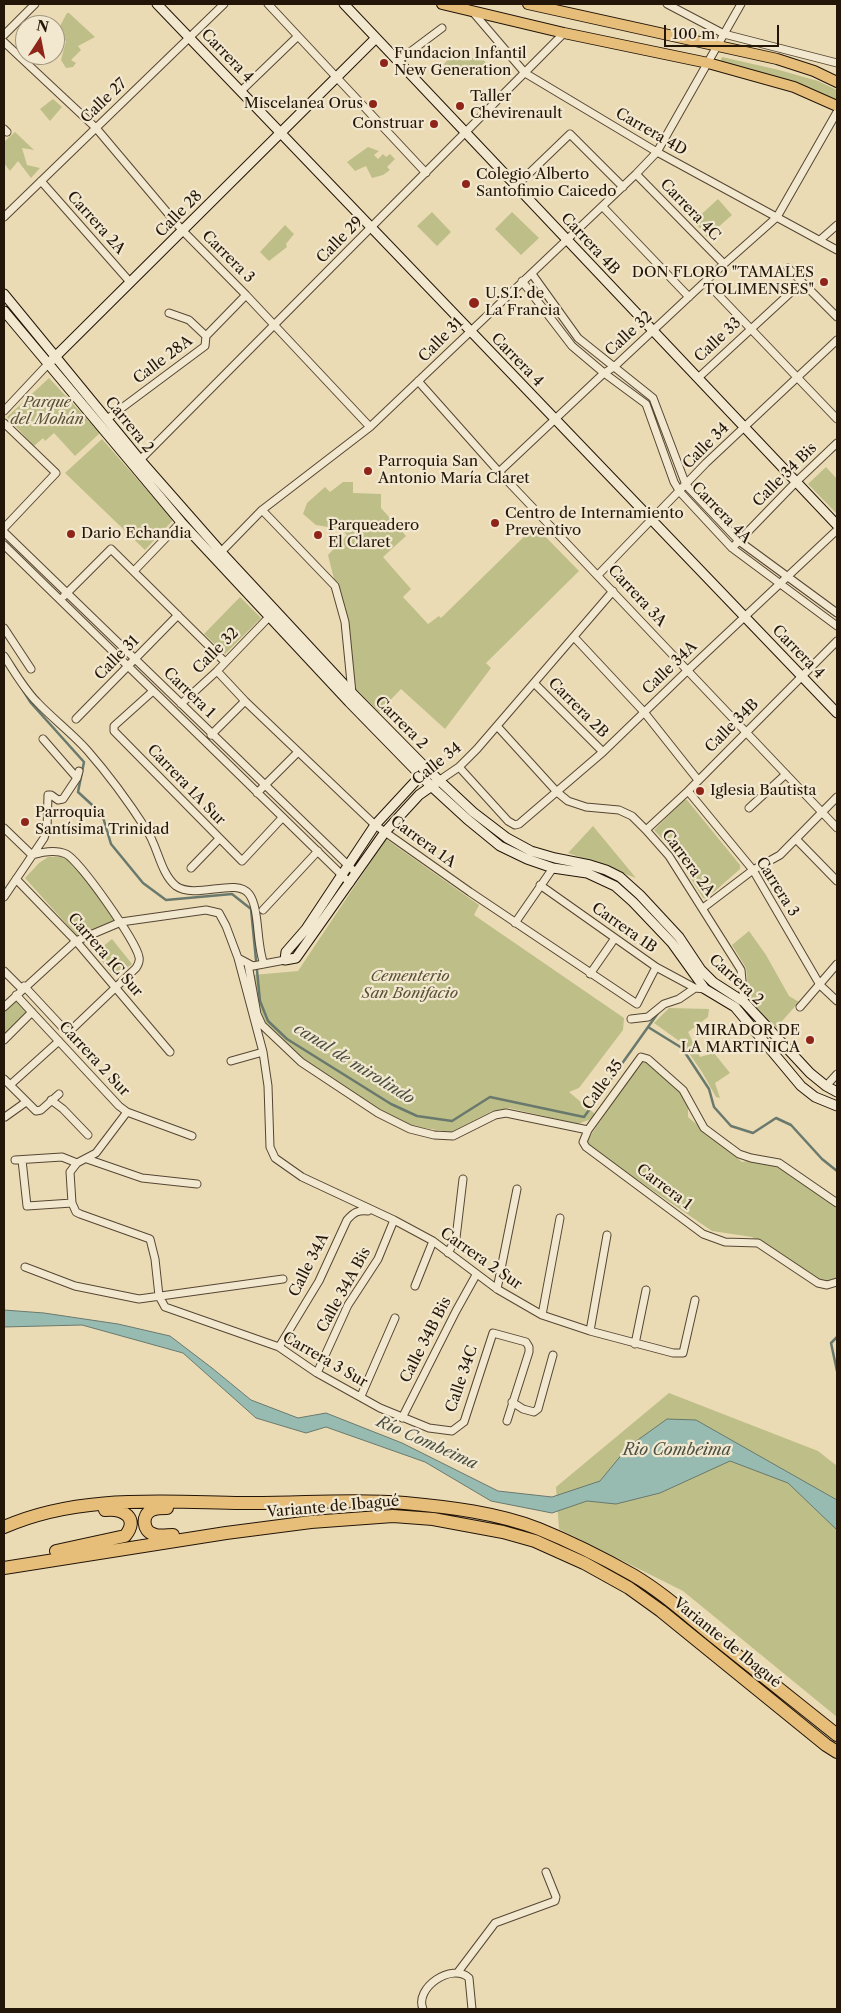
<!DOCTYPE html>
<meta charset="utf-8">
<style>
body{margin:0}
#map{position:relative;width:841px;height:2013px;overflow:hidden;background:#ebdbb5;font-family:"Libre Caslon Text",serif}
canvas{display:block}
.frame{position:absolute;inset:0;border:5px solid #231508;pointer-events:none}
.north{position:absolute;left:15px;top:15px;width:50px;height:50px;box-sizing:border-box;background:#f2e8cf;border:1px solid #9f947f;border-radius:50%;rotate:11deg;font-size:14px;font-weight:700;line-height:20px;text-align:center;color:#231508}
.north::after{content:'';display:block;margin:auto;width:18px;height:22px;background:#8f2418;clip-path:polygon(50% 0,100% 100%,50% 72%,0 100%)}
.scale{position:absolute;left:664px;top:25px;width:115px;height:22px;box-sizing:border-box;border:2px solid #231508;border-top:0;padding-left:6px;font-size:15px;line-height:18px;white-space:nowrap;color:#231508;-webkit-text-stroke:4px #f2e8cf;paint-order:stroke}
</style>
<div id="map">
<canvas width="841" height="2013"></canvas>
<div class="frame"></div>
<div class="north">N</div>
<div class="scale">100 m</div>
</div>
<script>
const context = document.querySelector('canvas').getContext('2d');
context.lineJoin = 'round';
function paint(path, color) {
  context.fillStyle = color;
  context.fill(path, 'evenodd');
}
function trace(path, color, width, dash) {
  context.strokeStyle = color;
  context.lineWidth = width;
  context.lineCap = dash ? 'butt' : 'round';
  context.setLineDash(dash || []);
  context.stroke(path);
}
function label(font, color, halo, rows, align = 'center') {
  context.font = font + ' "Libre Caslon Text",serif';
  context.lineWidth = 4.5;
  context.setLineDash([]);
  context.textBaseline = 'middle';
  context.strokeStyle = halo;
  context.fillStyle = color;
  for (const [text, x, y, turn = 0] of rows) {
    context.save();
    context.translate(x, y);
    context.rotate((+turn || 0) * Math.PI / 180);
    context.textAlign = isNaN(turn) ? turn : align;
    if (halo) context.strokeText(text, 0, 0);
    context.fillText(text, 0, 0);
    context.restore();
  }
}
paint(new Path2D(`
 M67,13H69L95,37L78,46L81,50L71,60L76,63L73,67L66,68L61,60L66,41L55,34V25H44L53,22L60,26Z
 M456,51H462C467,57 471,58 479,59L481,56L486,63L482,69L477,65L466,72L461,68L450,71L444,64Z
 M722,57L779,70L818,81L837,90V103L720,62Z
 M53,99L62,107L50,121L40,109Z
 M15,132L34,150L22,148L27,165L40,168L31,178L18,161L10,171L4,163V142Z
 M368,147L379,151L374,155L378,159L383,154L386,157L390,154L395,159L387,167L390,170L383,175L372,178L366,166L355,171L347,162Z
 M718,199L732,215L707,237L694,221Z
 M432,212L451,232L437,246L417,226Z
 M512,212L539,238L521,255L495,229Z
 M285,225L294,234L286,244L287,247L269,261L260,252Z
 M49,378L100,433L75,456L54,433L45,441L43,438L34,446L7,417Z
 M102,439L173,520L145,550L65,473Z
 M826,467L837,479V514L808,484Z
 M343,482H353V493L381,494V508L406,536L383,557L411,589L403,597L428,624L439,616L441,618L535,526L579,571L486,663L491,668L445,729L401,689L379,712L355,689L345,606L337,591L328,555L347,535L340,529L316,525L303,514L307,503L325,487L330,492Z
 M240,597L261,618L225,654L204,634Z
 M684,800H687L740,865V869L706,899L703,898L675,853L654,830Z
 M593,826L636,878L568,853Z
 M386,839L479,905L474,915L624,1018L623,1030L579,1088L569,1092L595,1114L591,1119L578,1124L509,1108L492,1111L451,1132L411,1126L389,1115L302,1059L264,1024L253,975L298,971Z
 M48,857H61L69,861L117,921L78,937L25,878L39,863Z
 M749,931L766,955L789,996L799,1002L775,1029L749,998L746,968L732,945Z
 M112,939L132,964L115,977L95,953Z
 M16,995L32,1012L4,1040V1007Z
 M669,1008L709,1009L708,1017L688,1032L700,1057L714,1053L730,1073L715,1083L720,1098L716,1097L702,1072L682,1043L654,1023Z
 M641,1062L648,1063L681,1092L688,1108V1117L742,1162C775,1154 812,1189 837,1206V1279L824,1283L813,1279L752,1237L712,1231L589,1147L586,1142Z
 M669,1393L818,1451L837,1466V1717L683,1591L559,1529L556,1487Z`), '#bebe88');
const water = new Path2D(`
 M4,1310L44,1313L118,1324L170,1336L212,1368L251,1400L298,1418L326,1413L402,1443L498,1491L552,1497L600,1481L628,1447L667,1419L696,1420L837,1500V1530L788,1483L730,1461L660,1493L616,1504L587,1501L552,1513L491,1501L425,1462L326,1427L306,1433L256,1418L183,1353L82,1325L4,1327Z`);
paint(water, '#98bbb1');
trace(water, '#69796d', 1);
trace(new Path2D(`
 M21,687L31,703L84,762L78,792L102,814L111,844L143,883L166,900L232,894L251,909L260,1001L268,1021L287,1039L391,1104L417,1116L452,1121L490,1097L584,1117L658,1013
 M648,1027L682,1048L709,1089L714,1107L731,1126L753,1133L776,1118L791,1125L822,1159L837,1171
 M837,1337L831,1343L837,1371`), '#69796d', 2.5);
const street = new Path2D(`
 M268,4L426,173
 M667,4L724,34L837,63
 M472,11L525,73L657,152L837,250
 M4,35L35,4
 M4,42L96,128L182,230L246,295L370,427
 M398,61L442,28
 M241,91L298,36
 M4,129L7,132
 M636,174L724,264
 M41,181L130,282
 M516,186L570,134L623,187
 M603,207L689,297
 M4,217L224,4
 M820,240L837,225
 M788,268L837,317
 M532,274L578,338L653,398L686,485L739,541L837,613
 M522,281L572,346L604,373L646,404L674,482L680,492L732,548L837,626
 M706,282L837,419
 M169,313L189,320L206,336
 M698,378L802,282
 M418,381L499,472L837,828
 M4,411L48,364
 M107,419L205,346L206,336L246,295
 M4,423L56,473L4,528
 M138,462L564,33
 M499,472L604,373L614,367L724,264L777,217L837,112
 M262,510L335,586L345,622L352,693
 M4,532L356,873
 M4,545L350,883
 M732,548L796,482L837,443
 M221,552L262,510L370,427L636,174L657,152L741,4
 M134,571L181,522
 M598,575L706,463L837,340
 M64,596L111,549L225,662
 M4,628L31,669
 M574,637L644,712L698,780
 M4,656C14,671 24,689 37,702C53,719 72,733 87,750C108,774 128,801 146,829C158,846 160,873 176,886C196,900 236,877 249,894C260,908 256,945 264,964
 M217,671L245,701L375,825L470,892L637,1004L656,967
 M534,683L603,752
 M153,691L114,726V731L242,861L282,818
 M181,704L217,671L269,617
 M76,719L178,615
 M497,726L557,792L568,801L586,807L619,810L632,816L646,830L669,856L741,970L744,1002
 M211,735L245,701
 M43,739L77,778
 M459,767L508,821L515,825L519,824L603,752L688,670L837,530
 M440,780L459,767L477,749L613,591
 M688,791L753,870L820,985L837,1001
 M257,793L298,752
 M749,808L786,774
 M4,828L32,855C42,852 55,849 66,854C80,861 136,941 139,957C140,961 138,965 136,968L70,1031L64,1029L24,986
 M646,830L688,791L837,641
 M796,839L837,881
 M191,868L219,839
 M16,879L76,941L170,1052
 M540,885L656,967L695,988L705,989
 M4,897L44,838L47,829L48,795H51L58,800L63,799L77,778L79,771
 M703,908L753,870L780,855L837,797
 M263,910L318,851
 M515,923L553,868
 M238,958L253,966L285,960
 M248,964L257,1014L262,1025L301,1062L378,1113L410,1129L434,1135L453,1136L495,1115L506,1113L588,1130L583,1142L586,1147L703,1234L725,1242L758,1243L818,1283L827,1285L837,1282
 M4,971L22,989
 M590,974L615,938
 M16,995L119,1106L127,1112L192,1136
 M4,1007L76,941L121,922L206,910L219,913L226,926L238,958L263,1052L268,1086L270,1147L275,1158L302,1177L394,1220L433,1241L497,1289L542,1315L590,1331L673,1353H683L695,1300
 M800,1007L837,964
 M631,1019L648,1017L664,1004L679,999L695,988
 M4,1040L32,1012
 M231,1061L263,1052
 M4,1079L36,1111L41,1110L59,1094
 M10,1085L59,1041
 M826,1086L837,1074
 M51,1100L63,1109L88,1135
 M127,1112L96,1153L77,1163L70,1172L72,1203L76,1212L80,1214L150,1239L155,1259L159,1296L165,1307L279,1347L317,1373L380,1408L429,1428L452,1431L464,1422L493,1333L526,1342L529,1347V1352L507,1421
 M5,1117L26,1102
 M588,1130L641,1057L648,1059L683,1090L704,1128L739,1154L751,1158L779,1163L837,1203
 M87,1159L142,1178L197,1184
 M15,1160L62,1157L77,1163
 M22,1160L27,1206L72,1203
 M448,1253L456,1238L463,1179
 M25,1267L75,1286L139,1299L283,1279
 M415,1286L433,1241
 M497,1289L517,1189
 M542,1315L560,1218
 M590,1331L607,1235
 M635,1344L646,1290
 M279,1347L319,1281L347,1220C354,1212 358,1210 368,1211
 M317,1373L348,1305L378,1259L394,1220
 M361,1396L395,1318
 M512,1402L523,1409L534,1412L538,1409L553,1355
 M402,1418L456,1311L476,1275
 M458,1972L495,1923L555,1901L556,1897L546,1872
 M423,2009C414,1988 452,1962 469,1978L472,2009`);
const secondary = new Path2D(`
 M157,4L837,713
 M344,4L837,525
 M4,294L141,461L221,552L352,693L427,769L473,812L507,838L531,851L555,858L590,865L606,870L620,877L640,895L679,937L701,970L713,982L744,1002L810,1073L826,1086L837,1092
 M4,311L181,522L349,702L431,786L467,819L500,846L527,859L553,868L587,873L615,886L633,902L672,943L705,989L735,1007L801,1086L815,1097L837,1106
 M52,360L376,38
 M424,772L375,825L306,929L286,952L285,960L296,958L385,832L419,795L436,783`);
const primary = new Path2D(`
 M442,4L564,33L708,63L794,87L837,106
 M528,4L777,59L814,71L837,82`);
const highway = new Path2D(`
 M167,1508C162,1508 156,1508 152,1510C141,1515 143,1531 153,1534C159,1537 167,1535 173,1535
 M4,1527C79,1494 162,1502 242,1503C296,1504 351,1498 405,1503C449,1507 498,1513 539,1529C571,1542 603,1558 633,1575C662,1592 687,1615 713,1636C754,1669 796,1702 837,1735
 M56,1551L125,1536C140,1518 123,1508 105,1510
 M4,1568L226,1533L311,1522L393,1516L433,1519L503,1532L535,1541L584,1563L629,1588L661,1611L826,1745L837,1752`);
trace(street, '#554633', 9);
trace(secondary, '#231508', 11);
trace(primary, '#231508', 12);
trace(highway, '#231508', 14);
trace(street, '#f2e8cf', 7);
trace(secondary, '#f2e8cf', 9);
trace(primary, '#e6be7a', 10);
trace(highway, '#e6be7a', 12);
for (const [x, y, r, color] of [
 [384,63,5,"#8f2418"],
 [373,104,5,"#8f2418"],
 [460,106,5,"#8f2418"],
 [434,124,5,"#8f2418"],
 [466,184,5,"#8f2418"],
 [824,282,5,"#8f2418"],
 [474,303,6,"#8f2418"],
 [368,471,5,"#8f2418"],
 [495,523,5,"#8f2418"],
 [71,534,5,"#8f2418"],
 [318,535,5,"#8f2418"],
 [700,791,5,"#8f2418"],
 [25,822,5,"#8f2418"],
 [810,1040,5,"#8f2418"]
]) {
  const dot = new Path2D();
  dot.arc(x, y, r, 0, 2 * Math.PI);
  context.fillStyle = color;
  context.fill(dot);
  trace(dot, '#f2e8cf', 2);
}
label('15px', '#231508', '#f2e8cf', [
 ["Fundacion Infantil",394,54],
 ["New Generation",394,71],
 ["Taller",470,97],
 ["Chevirenault",470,114],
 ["Miscelanea Orus",363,104,"right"],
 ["Construar",424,124,"right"],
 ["Colegio Alberto",476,175],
 ["Santofimio Caicedo",476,192],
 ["DON FLORO \"TAMALES",814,273,"right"],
 ["TOLIMENSES\"",814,290,"right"],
 ["U.S.I. de",485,294],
 ["La Francia",485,311],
 ["Parroquia San",378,462],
 ["Antonio María Claret",378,479],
 ["Centro de Internamiento",505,514],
 ["Preventivo",505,531],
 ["Parqueadero",328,526],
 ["El Claret",328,543],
 ["Dario Echandia",81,534],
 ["Iglesia Bautista",710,791],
 ["Parroquia",35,813],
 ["Santísima Trinidad",35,830],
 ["MIRADOR DE",800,1031,"right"],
 ["LA MARTINICA",800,1048,"right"]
], 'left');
label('15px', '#231508', '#f2e8cf', [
 ["Carrera 4",227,56,46],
 ["Calle 27",104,101,-44],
 ["Carrera 4D",651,132,30],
 ["Carrera 4C",690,210,46],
 ["Calle 28",179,214,-45],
 ["Carrera 2A",96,223,48],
 ["Calle 29",340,240,-45],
 ["Carrera 4B",590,244,47],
 ["Carrera 3",228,257,45],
 ["Calle 32",629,334,-43],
 ["Calle 31",441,340,-45],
 ["Calle 33",718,340,-43],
 ["Calle 28A",163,360,-37],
 ["Carrera 4",517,360,46],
 ["Carrera 2",129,425,51],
 ["Calle 34",706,446,-45],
 ["Calle 34 Bis",785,475,-45],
 ["Carrera 4A",721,513,46],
 ["Carrera 3A",637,596,47],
 ["Calle 32",216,651,-45],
 ["Carrera 4",798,652,46],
 ["Calle 31",117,658,-45],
 ["Calle 34A",670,668,-44],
 ["Carrera 1",189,693,44],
 ["Carrera 2B",578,708,45],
 ["Carrera 2",401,723,45],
 ["Calle 34B",732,726,-45],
 ["Calle 34",437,764,-39],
 ["Carrera 1A Sur",186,785,46],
 ["Carrera 1A",423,842,36],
 ["Carrera 2A",688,863,54],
 ["Carrera 3",777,887,58],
 ["Carrera 1B",624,928,35],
 ["Carrera 1C Sur",105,955,49],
 ["Carrera 2",736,980,42],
 ["Carrera 2 Sur",94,1059,47],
 ["Calle 35",603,1085,-54],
 ["Carrera 1",664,1187,37],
 ["Carrera 2 Sur",481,1259,35],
 ["Calle 34A",309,1265,-63],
 ["Calle 34A Bis",344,1290,-61],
 ["Calle 34B Bis",426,1340,-63],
 ["Carrera 3 Sur",325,1360,30],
 ["Calle 34C",462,1379,-71],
 ["Variante de Ibagué",333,1507,-5],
 ["Variante de Ibagué",727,1643,39]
]);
label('italic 15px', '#595035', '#f2e8cf', [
 ["Parque",47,403],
 ["del Mohán",47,420],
 ["Cementerio",410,977],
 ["San Bonifacio",410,994]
]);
label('italic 16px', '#4c4f43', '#f2e8cf', [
 ["canal de mirolindo",354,1064,32],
 ["Río Combeima",427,1443,24],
 ["Rio Combeima",677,1450]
]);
</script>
